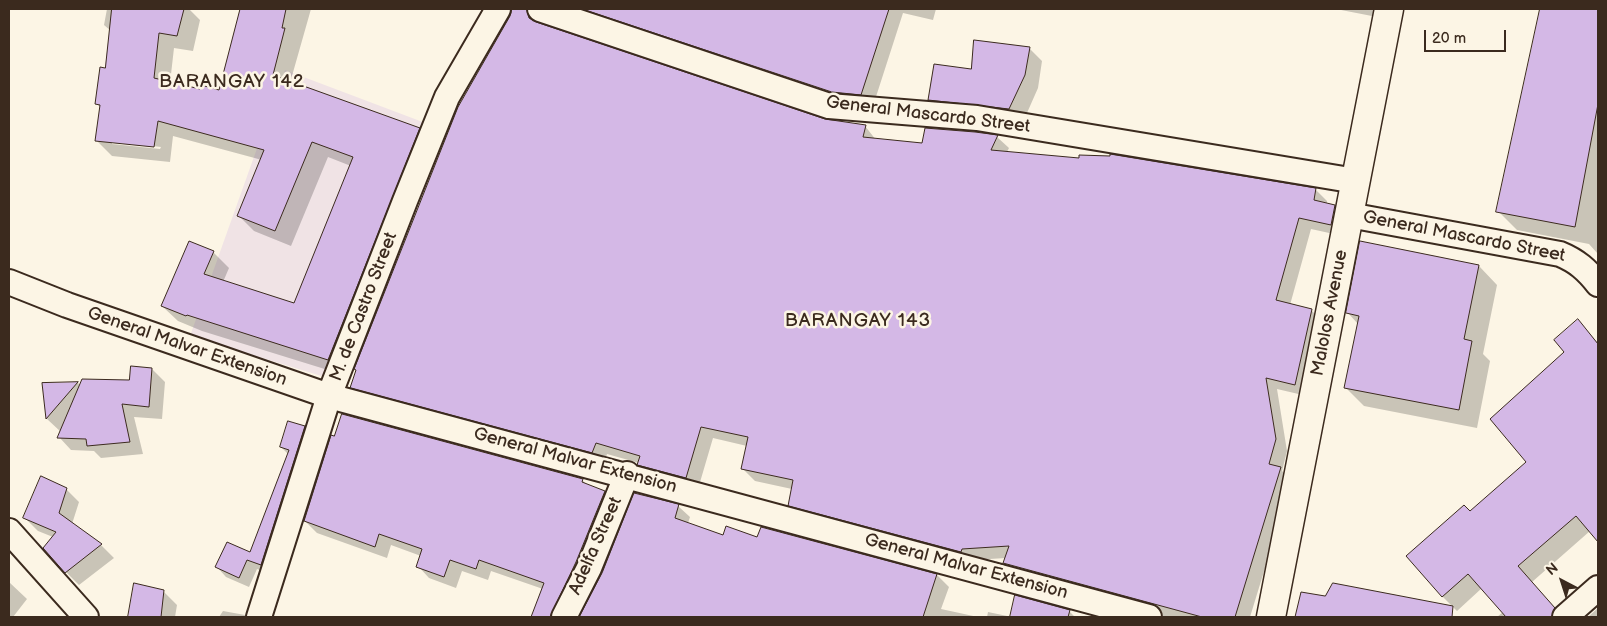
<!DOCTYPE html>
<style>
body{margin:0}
#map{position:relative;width:1607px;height:626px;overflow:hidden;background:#fcf5e5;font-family:"Balsamiq Sans",sans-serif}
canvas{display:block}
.frame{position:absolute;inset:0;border:10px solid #3b2a1e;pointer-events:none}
.north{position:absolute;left:1537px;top:556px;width:50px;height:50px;-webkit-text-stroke:4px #fcf5e5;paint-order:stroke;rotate:320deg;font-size:14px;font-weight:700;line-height:20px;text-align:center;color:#3b2a1e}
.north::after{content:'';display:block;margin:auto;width:18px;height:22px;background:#3b2a1e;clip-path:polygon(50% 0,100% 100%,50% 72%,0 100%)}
.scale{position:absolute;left:1424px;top:30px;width:82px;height:22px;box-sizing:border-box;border:2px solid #3b2a1e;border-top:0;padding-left:6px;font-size:15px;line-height:18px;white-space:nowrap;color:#3b2a1e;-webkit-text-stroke:4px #fcf5e5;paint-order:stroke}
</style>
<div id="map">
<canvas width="1607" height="626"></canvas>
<div class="frame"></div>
<div class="north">N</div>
<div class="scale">20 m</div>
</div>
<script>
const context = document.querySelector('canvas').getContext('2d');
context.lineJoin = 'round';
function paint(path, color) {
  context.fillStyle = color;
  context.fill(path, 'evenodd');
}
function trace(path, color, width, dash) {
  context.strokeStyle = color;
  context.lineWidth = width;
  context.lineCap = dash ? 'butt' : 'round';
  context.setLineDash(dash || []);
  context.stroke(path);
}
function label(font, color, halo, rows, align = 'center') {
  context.font = font + ' "Balsamiq Sans",sans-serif';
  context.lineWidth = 5;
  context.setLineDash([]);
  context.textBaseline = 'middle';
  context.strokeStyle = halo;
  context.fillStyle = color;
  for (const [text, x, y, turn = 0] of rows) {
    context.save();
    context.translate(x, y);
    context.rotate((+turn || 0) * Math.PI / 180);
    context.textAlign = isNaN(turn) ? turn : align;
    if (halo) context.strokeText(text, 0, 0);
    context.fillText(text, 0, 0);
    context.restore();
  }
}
paint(new Path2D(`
 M285,70L428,124L328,378L190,336Z`), '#f0e3e5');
paint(new Path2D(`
 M107,9H189L200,20L193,51L174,48L170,83L201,90L220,91L242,9H311L290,83L419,129L435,145L344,375L202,331L178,321L162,306L213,252L229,268L223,282L295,305L351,166L328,157L291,246L254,231L238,215L262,160L173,136L170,162L112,156L96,140L100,107L97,104L106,69L111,31L104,25ZM112,141L161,147L160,149L112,144Z
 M516,9H547L539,16L538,24L824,120L865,126L876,140L923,144L997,137L1009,148L1007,152L1315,189L1327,201V204L1334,206L1346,218L1343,236L1311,229L1290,305L1311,310L1323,322L1307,396L1277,389L1287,451L1282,471L1292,480L1250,617H1163V615L1016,575L1005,563L1006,558L973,560L802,517L790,505L792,489L755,481L743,469L747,446L713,438L698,489L650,476L639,463L607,454L604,464L364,399L352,387Z
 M561,9H936L933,20L903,13L873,106L845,104Z
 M1336,9H1379L1377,17Z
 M1542,9H1598V254L1589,244L1517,230L1498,211Z
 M1029,48L1042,61L1038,88L1023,122L943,113L930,100L972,70Z
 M1479,266L1497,285L1483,354L1490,361L1477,428L1364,406L1346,388L1358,324L1348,313Z
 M1578,321L1598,343V540L1590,531L1532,582L1563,617H1497L1503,612L1482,588L1457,611L1442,596L1470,513L1528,462Z
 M152,369L165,382L162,419L134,417L143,454L101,458L94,451L71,450L59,437L61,432L47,419L43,385L78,383L80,386L130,381Z
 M304,427L314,437L271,574L257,569L249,587L226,577L217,567L251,554L289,455L281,447Z
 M582,480L589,486L605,492L617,504L566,617H533L543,589L491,571L488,580L462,571L456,588L429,578L418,566L421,556L391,545L387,558L317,533L305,521Z
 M66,489L79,502L72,524L101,545L114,558L79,585L66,572L53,537L38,531L25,518Z
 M678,506L690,517L688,523L724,536L758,539L762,528L937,575L949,587L941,609L978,617H581L603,574Z
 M9,582L27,599L13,617H9Z
 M135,584L163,591L177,605L175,617H130Z
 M1302,594L1326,598L1434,604L1447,617H1297Z
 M1016,597L1069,611L1075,617H1012Z
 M1598,608V617H1588Z
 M223,611L245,615L247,617H219Z
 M988,612L1012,617H987Z`), '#0003');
const building = new Path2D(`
 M112,9H184L177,36L159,33L154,78L200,89L201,85L219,90L240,9H286L282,28H285L273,75L420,128L328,360L187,315L186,316L161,306L189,241L214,251L204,274L294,303L353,157L312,142L275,231L237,216L264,150L158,121L154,147L95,141L100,105L95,104L100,67L105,68Z
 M512,9H527L529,18L536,22L825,119L866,125L863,137L922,143L925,128L975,132L998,135L991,150L1079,158V155L1110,156V154L1316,188L1314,200L1335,205L1331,225L1299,218L1276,300L1312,309L1295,385L1266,378L1276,439L1269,464L1281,467L1235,617H1202L1003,563L1009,546L962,549L961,552L788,506L793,480L741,469L748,437L701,427L686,478L637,465L640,456L596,443L592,453L350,388L356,370L354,369L458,107L510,16Z
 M582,9H889L861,95L832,92Z
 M1540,9H1598V104L1575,227L1496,212Z
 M974,40L1030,47L1025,75L1009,109L928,100L934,64L971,69Z
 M1360,241L1479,265L1464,339L1472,341L1459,410L1344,388L1359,316L1346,313Z
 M1578,319L1598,344V542L1576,516L1518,566L1555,608L1552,617H1506L1468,574L1442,597L1406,556L1464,505L1470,511L1526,462L1490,419L1564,352L1554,340Z
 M131,366L152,368L149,407L122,404L130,442L87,446L86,439L57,438L82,379L129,380Z
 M78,382L46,419L42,383Z
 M342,414L583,479L582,482L605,491L576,562L550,617H531L544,583L479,560L476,569L450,560L444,577L416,567L422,549L379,534L375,547L304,521L331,435L334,436Z
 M288,421L305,426L261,565L247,560L239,578L215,567L227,542L250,552L289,450L280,447Z
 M41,476L67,488L59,513L102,544L65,573L43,548L56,532L23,518Z
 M634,493L679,504L675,518L723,535L726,526L757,537L761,527L937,574L923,617H579L602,573Z
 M134,583L164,590L161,617H128Z
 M1333,583L1453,606L1452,617H1295L1301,592L1325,596Z
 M1015,595L1070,610L1068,617H1010Z`);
paint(building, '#d4b8e6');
trace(building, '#3b2a1e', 1);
const minor = new Path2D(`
 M540,9L829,106L977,118L1356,181
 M1349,215L1560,254C1577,261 1587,270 1598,284
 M9,282L67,305L329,396L1149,617
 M9,531L86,617
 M259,617L329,396L405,201L447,97L498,9
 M564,617L589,568L627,474
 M1565,617L1598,588`);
const tertiary = new Path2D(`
 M1271,617L1389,9`);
trace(minor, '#3b2a1e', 28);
trace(tertiary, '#3b2a1e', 31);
trace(minor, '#fcf5e5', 24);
trace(tertiary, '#fcf5e5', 28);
label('18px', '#3b2a1e', '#fcf5e5', [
 ["General Mascardo Street",928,115,7],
 ["General Mascardo Street",1464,237,11],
 ["M. de Castro Street",364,307,-69],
 ["Malolos Avenue",1330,313,-79],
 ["General Malvar Extension",187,347,19],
 ["General Malvar Extension",575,461,15],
 ["Adelfa Street",596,546,-66],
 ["General Malvar Extension",966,567,15]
]);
context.letterSpacing = '1px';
label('19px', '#3b2a1e', '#fcf5e5', [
 ["BARANGAY 142",232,82],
 ["BARANGAY 143",858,321]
]);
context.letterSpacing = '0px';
</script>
